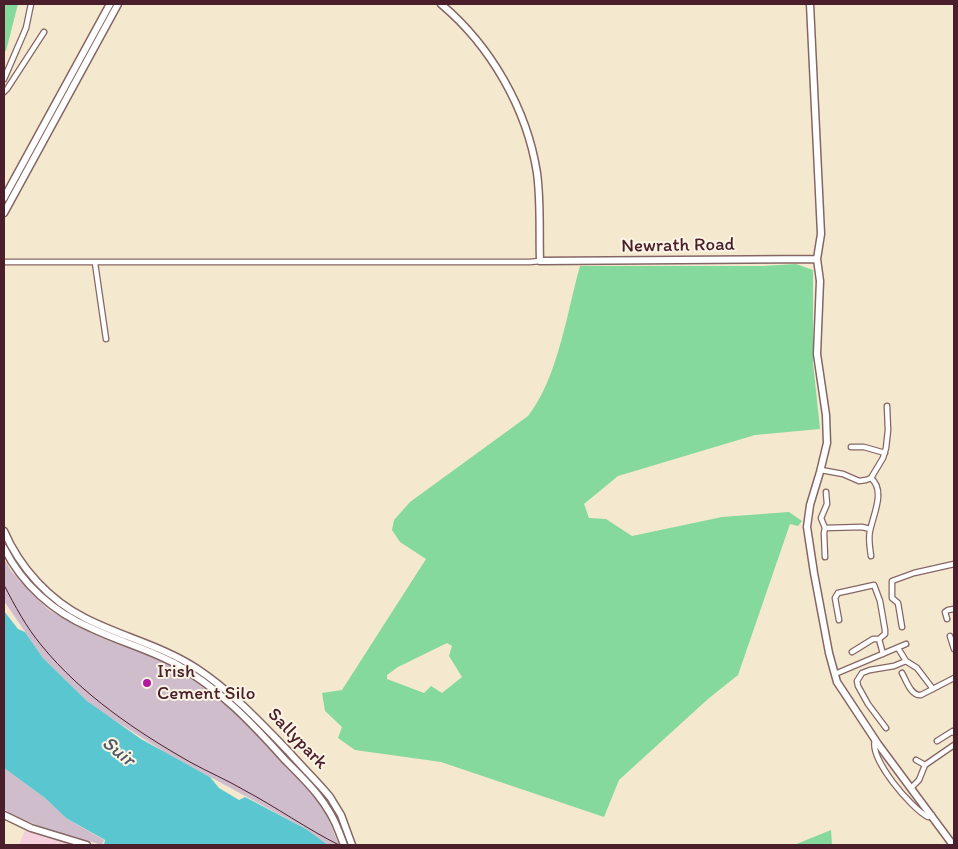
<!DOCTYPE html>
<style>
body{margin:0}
#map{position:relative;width:958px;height:849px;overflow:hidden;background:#f4e9cf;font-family:Itim,sans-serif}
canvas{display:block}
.frame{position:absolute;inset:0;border:5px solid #4a1f2b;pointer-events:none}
</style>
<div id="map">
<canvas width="958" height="849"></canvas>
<div class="frame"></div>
</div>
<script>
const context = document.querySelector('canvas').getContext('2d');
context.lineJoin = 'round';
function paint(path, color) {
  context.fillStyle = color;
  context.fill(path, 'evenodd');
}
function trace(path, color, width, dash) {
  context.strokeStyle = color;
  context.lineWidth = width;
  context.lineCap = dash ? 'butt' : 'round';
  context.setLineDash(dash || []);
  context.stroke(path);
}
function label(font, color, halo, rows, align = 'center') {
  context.font = font + ' Itim,sans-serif';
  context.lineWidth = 4;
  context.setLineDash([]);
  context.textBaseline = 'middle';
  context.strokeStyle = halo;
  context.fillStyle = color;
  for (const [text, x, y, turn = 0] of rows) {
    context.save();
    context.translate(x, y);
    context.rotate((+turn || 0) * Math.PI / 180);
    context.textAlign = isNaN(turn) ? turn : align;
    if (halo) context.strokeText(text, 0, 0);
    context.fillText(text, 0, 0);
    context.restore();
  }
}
paint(new Path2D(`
 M25,830L72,845H19Z`), '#f4cfdc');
paint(new Path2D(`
 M4,559L12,572L32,594L49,610L79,627L102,638L135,649L175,667L203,685L229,706L301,781L323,807L339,845H328L306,829L166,753L103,713L87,701L43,658L4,601Z
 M4,768L45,798L66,818L104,840L102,845L41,827L11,814L4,809Z`), '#d0bdcc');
paint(new Path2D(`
 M4,4H18L6,51L4,50Z
 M796,264L813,270V363L820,429L755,435L618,476L584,504L589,518L606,519L632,536L722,517L789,512L802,521L798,526L790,524L738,675L708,699L619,780L604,817L441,762L355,750L338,738L342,727L325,711L322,693L342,690L426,559L400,542L392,530L394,520L410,502L528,416C558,378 567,312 580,266H763ZM447,643L452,646L449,656L462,677L442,693L431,686L424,693L387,679V675L398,667Z
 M831,830L832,845H794Z`), '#85d99c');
paint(new Path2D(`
 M4,611L18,629L25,632L43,658L87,701L141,739L210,777L219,788L239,800L245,797L306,829L328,845H104L105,840L66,818L45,798L4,768Z`), '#59c6d0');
const street = new Path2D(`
 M4,79L26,28L31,4
 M4,92L7,89L44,32
 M4,262H530L540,261
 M95,263L106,339
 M851,447H864L885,453
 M821,470L843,474L859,481L866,480L871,478L883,458L886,448L888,430L887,406
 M871,478C886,491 873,515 870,531C868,539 870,548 871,556
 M825,528L862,527L870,529
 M825,557L824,533L825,528L821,518L827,504L826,492
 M947,619L945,612L948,610L954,609
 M839,620L835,598L838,593L874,585L880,601L885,630V634L879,639L883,654
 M902,627L898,603L892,598V581L914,573L954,564
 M950,636L954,649
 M898,648L906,661L917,668L933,689
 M852,652L873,639H879
 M902,673C907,682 911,696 921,695L954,678
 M835,674L906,644
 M886,728L868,704L858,686L857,681L862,673L870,670L894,666L906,661
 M875,740C869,759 911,808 928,817L932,815
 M937,741L953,731L954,733
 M916,760L925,765
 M911,788L919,780L925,765L954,745`);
const secondary = new Path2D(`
 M441,4C491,46 527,109 537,173C541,203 539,232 540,261L817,259
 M810,4L821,234L817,259L820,281L817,354L826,415L827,443L820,472L810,505L807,527L814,573L829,653L837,682L843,691L878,744L953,845
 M4,198L110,4
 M4,213L118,4
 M4,531C20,568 49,600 85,618C122,637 160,645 196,668C231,691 260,722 289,752C302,767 317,781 330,797L341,815L352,845
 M4,548C22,584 53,612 91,628C118,641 148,649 174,663C218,687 252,723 285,760C307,782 328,802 339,832
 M4,815L31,828L87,845`);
trace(street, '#866664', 7);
trace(secondary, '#866664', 9);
trace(street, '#fff', 4.5);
trace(secondary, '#fff', 6);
trace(new Path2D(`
 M4,585C15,606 26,627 42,646C81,694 137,732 190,762C208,772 227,780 244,790C276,807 307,829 339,845`), '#4a1f2b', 1);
const secondaryBridge = new Path2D(`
 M339,832L344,845`);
trace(secondaryBridge, '#866664', 9, []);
trace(secondaryBridge, '#fff', 6);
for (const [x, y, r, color] of [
 [147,683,5,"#b5179e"]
]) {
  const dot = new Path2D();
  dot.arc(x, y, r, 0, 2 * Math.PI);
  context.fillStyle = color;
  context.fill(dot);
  trace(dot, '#fcf5e5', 2);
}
label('19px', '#4a1f2b', '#fcf5e5', [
 ["Newrath Road",678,246,-1],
 ["Sallypark",297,739,46]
]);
label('19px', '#4a1f2b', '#fcf5e5', [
 ["Irish",157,672],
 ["Cement Silo",157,694]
], 'left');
label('italic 20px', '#4f5965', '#fcf5e5', [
 ["Suir",118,752,38]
]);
</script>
